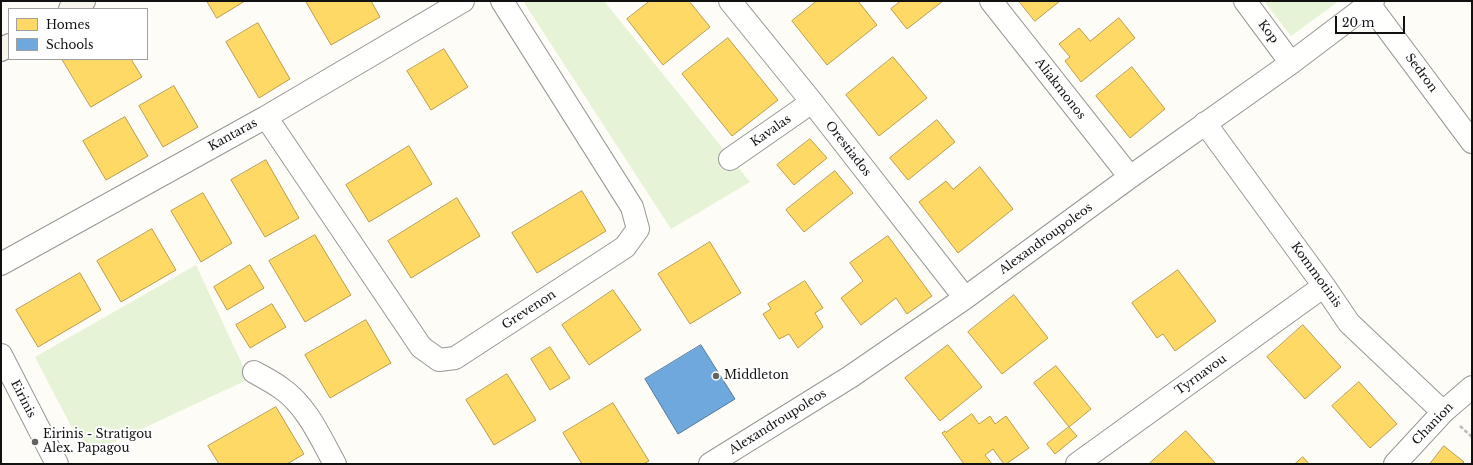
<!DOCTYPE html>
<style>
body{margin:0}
#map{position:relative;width:1473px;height:465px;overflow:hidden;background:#fdfcf7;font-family:"Libre Baskerville",serif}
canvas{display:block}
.frame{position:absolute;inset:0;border:2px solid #111;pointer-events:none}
.legend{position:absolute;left:8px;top:8px;width:140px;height:52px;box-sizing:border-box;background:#fff;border:1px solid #a0a0a0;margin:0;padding:5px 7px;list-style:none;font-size:12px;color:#111}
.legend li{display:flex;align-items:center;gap:8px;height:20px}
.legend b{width:20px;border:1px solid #a0a0a0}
.scale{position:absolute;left:1335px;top:16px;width:70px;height:18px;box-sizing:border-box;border:2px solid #111;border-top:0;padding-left:5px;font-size:12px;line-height:14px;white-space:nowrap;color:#111;-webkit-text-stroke:3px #fff;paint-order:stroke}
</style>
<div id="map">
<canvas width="1473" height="465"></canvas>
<div class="frame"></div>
<ul class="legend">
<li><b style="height:11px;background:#ffd966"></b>Homes</li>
<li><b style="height:11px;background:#6fa8dc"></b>Schools</li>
</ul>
<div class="scale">20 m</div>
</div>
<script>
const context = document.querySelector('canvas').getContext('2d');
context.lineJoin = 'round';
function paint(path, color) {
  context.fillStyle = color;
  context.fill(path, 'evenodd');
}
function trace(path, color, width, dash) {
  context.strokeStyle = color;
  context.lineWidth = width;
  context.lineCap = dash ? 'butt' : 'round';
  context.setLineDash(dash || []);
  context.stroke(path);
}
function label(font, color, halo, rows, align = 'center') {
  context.font = font + ' "Libre Baskerville",serif';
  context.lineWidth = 4;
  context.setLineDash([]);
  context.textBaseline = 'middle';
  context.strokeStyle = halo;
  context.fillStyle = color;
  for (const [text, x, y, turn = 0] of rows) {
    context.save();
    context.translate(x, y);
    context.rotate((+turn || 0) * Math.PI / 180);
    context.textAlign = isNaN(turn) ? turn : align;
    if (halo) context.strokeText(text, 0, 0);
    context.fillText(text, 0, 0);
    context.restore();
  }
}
paint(new Path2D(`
 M523,1H604L750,182L671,229Z
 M1264,1H1339L1291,36Z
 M196,265L249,379L86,455L35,357Z`), '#e7f3d7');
const homes = new Path2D(`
 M207,1H245L217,18Z
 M307,1H371L380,17L331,45L306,2Z
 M650,1H689L710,27L663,65L627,19Z
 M817,1H858L877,25L827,65L792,21Z
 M901,1H943L907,29L891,9Z
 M1019,1H1060L1035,21Z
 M1119,18L1135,38L1081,82L1065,61L1070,57L1059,44L1079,28L1090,41Z
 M258,23L290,79L259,98L226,42Z
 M728,38L778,100L732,136L682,74Z
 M444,49L468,87L431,110L407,71Z
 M893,57L927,98L879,136L846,95Z
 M62,59H131L142,77L91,107Z
 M1132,67L1165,109L1130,138L1096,96Z
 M174,86L198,127L163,147L139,106Z
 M125,117L148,156L106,180L83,141Z
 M937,120L955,142L908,180L890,158Z
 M810,139L827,158L794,185L777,165Z
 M409,146L432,184L369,222L346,185Z
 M266,160L299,218L265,237L231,180Z
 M980,167L1013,209L958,253L919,202L946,181L953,189Z
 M835,171L853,193L804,232L786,210Z
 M582,191L606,231L537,273L512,233Z
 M203,193L232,243L201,262L171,211Z
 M457,198L480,236L411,278L388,241Z
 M152,229L176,270L121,302L97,261Z
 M315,235L351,295L305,322L269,261Z
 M888,236L932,296L907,314L896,298L861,325L841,298L863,281L850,263Z
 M710,242L741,293L690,324L658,274Z
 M250,265L264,288L227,310L214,287Z
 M1178,270L1216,321L1175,351L1163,334L1157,338L1132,303Z
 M80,273L101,310L38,347L16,310Z
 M805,281L823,308L815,313L823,327L798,348L789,334L779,339L763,314L771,309L768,304Z
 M613,290L641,330L589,365L562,325Z
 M1014,295L1048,338L1002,374L968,332Z
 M272,304L286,327L250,348L236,325Z
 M366,320L391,363L330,398L305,355Z
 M1303,325L1341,367L1305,399L1267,357Z
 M948,345L982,387L940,421L905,378Z
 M550,347L570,378L550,390L531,359Z
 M1056,366L1091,409L1069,427L1034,383Z
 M507,374L536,420L494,445L466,400Z
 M1359,382L1397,424L1370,448L1332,406Z
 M613,403L649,461L643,464H582L563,433Z
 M276,407L304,454L287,464H219L208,446Z
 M972,414L979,424L990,416L995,424L1006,416L1029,448L1006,464H1004L993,449L985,455L992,464H964L942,433L945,431L946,432Z
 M1069,427L1077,436L1055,454L1047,444Z
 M1186,431L1216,464H1150V463Z
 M1444,446L1464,462L1462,464H1430Z
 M1303,457L1309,464H1295Z`);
paint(homes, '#ffd966');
trace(homes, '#b89d4c', 1);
const schools = new Path2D(`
 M701,345L735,399L678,434L645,379Z`);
paint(schools, '#6fa8dc');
trace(schools, '#537b9f', 1);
const street = new Path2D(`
 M730,1L812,102L965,298
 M991,1L1130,177
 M1245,1L1291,63
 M1369,4L1472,142
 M266,117L421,347L439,360L455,358L625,247L638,229L632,207L502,1
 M1205,123L1324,286L1349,323L1443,412
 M730,159L812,102
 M1,264L266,117L463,1
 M1,355L57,464
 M254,372C263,377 273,382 281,388C307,406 320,437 335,464
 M710,464L850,377L965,298L1130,177L1291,63L1373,1
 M1077,464L1324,286
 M1395,464L1443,412L1472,387`);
const secondary = new Path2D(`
 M70,9L84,1
 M1,50L9,45`);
trace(street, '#979795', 24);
trace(secondary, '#8e8d8b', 24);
trace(new Path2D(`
 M1460,426L1472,437`), '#b9b9b8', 2.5, [4, 2]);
trace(street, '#fffffe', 22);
trace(secondary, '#f6f4eb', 22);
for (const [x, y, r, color] of [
 [716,376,4,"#646362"],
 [35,442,4,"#646362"]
]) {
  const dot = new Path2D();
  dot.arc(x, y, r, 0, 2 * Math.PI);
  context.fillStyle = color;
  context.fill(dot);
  trace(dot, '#fff', 1.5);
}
label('12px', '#111', '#fff', [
 ["Kop",1268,32,53],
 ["Sedron",1421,73,53],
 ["Aliakmonos",1060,89,52],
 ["Kavalas",771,131,-35],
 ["Kantaras",233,135,-29],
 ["Orestiados",848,149,52],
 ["Alexandroupoleos",1046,239,-36],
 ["Kommotinis",1316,275,54],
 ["Grevenon",529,310,-33],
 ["Tyrnavou",1201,375,-36],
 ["Eirinis",23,399,63],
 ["Alexandroupoleos",778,422,-32],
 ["Chanion",1433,424,-46]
]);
label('12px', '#111', '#fff', [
 ["Middleton",724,376],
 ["Eirinis - Stratigou",43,435],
 ["Alex. Papagou",43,449]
], 'left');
</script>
